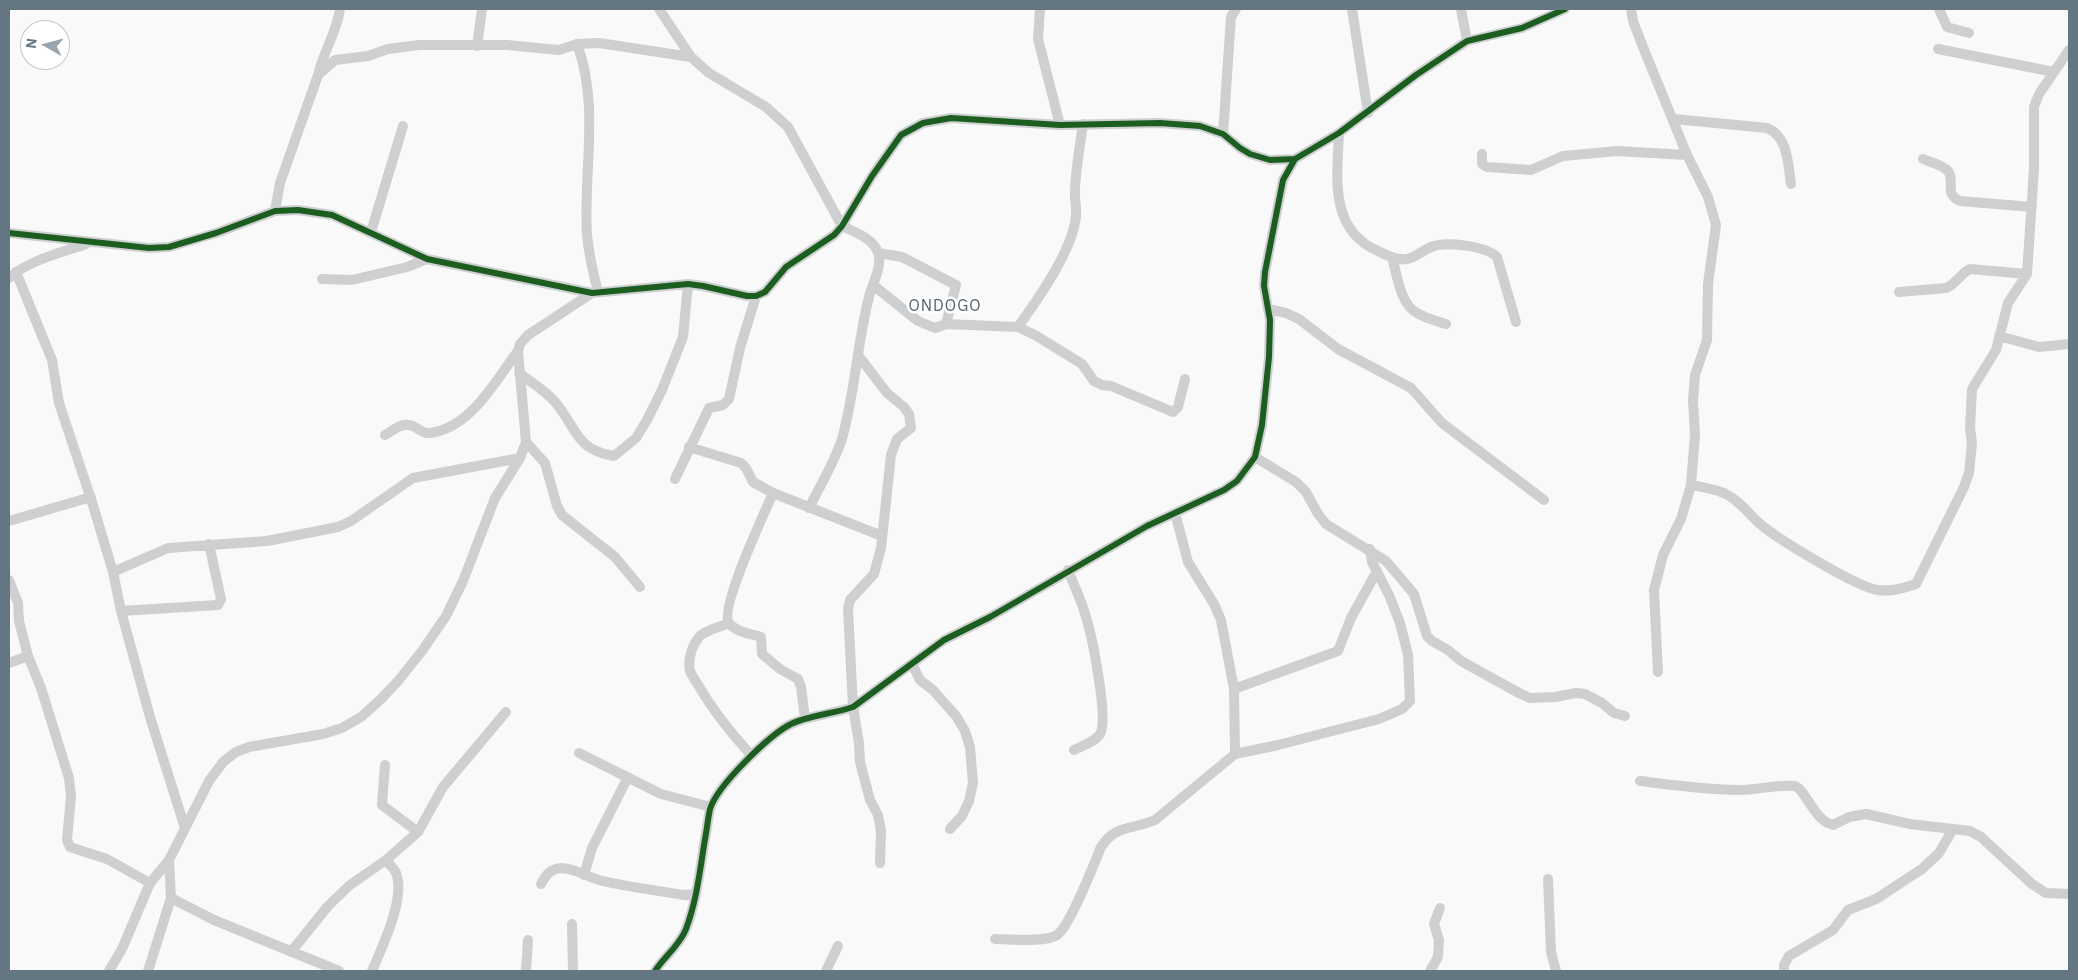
<!DOCTYPE html>
<style>
body{margin:0}
#map{position:relative;width:2078px;height:980px;overflow:hidden;background:#f9f9f9;font-family:"IBM Plex Sans",sans-serif}
canvas{display:block}
.frame{position:absolute;inset:0;border:10px solid #657683;pointer-events:none}
.north{position:absolute;left:20px;top:20px;width:50px;height:50px;box-sizing:border-box;background:#fff;border:1px solid #c1c8cd;border-radius:50%;rotate:277deg;font-size:14px;font-weight:700;line-height:20px;text-align:center;color:#657683}
.north::after{content:'';display:block;margin:auto;width:18px;height:22px;background:#99a4ac;clip-path:polygon(50% 0,100% 100%,50% 72%,0 100%)}
</style>
<div id="map">
<canvas width="2078" height="980"></canvas>
<div class="frame"></div>
<div class="north">N</div>
</div>
<script>
const context = document.querySelector('canvas').getContext('2d');
context.lineJoin = 'round';
function trace(path, color, width, dash) {
  context.strokeStyle = color;
  context.lineWidth = width;
  context.lineCap = dash ? 'butt' : 'round';
  context.setLineDash(dash || []);
  context.stroke(path);
}
function label(font, color, halo, rows, align = 'center') {
  context.font = font + ' "IBM Plex Sans",sans-serif';
  context.lineWidth = 5;
  context.setLineDash([]);
  context.textBaseline = 'middle';
  context.strokeStyle = halo;
  context.fillStyle = color;
  for (const [text, x, y, turn = 0] of rows) {
    context.save();
    context.translate(x, y);
    context.rotate((+turn || 0) * Math.PI / 180);
    context.textAlign = isNaN(turn) ? turn : align;
    if (halo) context.strokeText(text, 0, 0);
    context.fillText(text, 0, 0);
    context.restore();
  }
}
trace(new Path2D(`
 M659,9L691,57L709,73L766,107L788,127L842,226C855,232 874,239 878,253C883,266 872,284 869,297C857,344 855,393 842,439C834,463 820,486 809,508
 M1040,9L1038,39L1060,125
 M1352,9L1368,113
 M1461,9L1467,41
 M1631,9L1633,21L1645,52L1687,155L1708,197L1716,225L1708,284L1707,340L1695,375L1693,400L1695,435L1691,485L1681,519L1663,555L1654,590L1658,672
 M1939,9L1947,27L1969,33
 M577,44C600,106 583,171 587,235C589,255 593,273 598,292
 M477,46L482,9
 M1938,49L2054,72
 M318,75C323,52 337,32 340,9
 M1674,119L1767,128C1788,136 1788,164 1791,184
 M1339,133C1337,177 1329,230 1378,251C1386,255 1397,261 1407,259C1415,258 1423,250 1431,247C1446,241 1486,246 1497,257L1516,322
 M1223,134L1231,17L1236,9
 M1482,154V164L1487,167L1531,170L1563,156L1617,151L1687,155
 M1923,159C1930,162 1943,165 1948,171C1956,181 1943,194 1960,201L2032,207
 M275,211L280,183L318,75L335,60L368,56L388,49L419,45H507L559,50L577,44L599,43L691,57
 M371,232L403,126
 M9,233L149,248L169,247L216,233L275,211L298,210L332,215L427,259L592,293L688,284L703,286L747,296H756L765,292L786,267L834,235L842,226L872,176L901,135L923,123L951,118L1060,125L1160,123L1200,126L1223,134L1240,148L1250,154L1270,160L1295,159L1339,133L1416,75L1467,41L1522,28L1565,9
 M878,253L902,257L956,285L946,324
 M1392,257C1397,274 1400,304 1417,313C1425,318 1437,321 1446,324
 M16,272L52,360L59,403L92,502L113,572L121,611L150,717L185,828
 M9,278C29,260 61,253 86,244
 M322,279L352,280L407,267L427,259
 M873,285L918,321L935,328L946,324L1018,327L1035,335L1082,364L1094,381L1102,385L1111,386L1173,412L1178,407L1185,379
 M1899,292L1946,288C1956,284 1960,274 1970,269L2027,274
 M1268,309L1286,313L1299,319L1338,349L1411,388L1442,423L1544,500
 M1018,327C1038,299 1073,250 1076,216C1077,207 1074,198 1075,189C1076,167 1080,146 1083,124
 M1999,336L2039,347L2069,344
 M858,355L887,393L904,407L909,414L911,428L897,439L891,455L881,548L874,574L850,600L848,609L853,707L859,743L860,762L870,800L878,815L881,831L880,863
 M519,373C531,382 546,391 556,403C577,429 576,450 614,456L636,438L647,420L662,390L683,337L688,284
 M385,435C392,431 401,423 409,425C417,426 422,434 430,433C471,428 495,381 518,351
 M526,442L545,463L557,506L562,515L615,557L640,587
 M689,447L741,463L746,468L753,482L773,493L882,536
 M1255,457L1296,482L1306,492L1318,514L1326,524L1386,561L1414,594L1427,636L1432,641L1448,650L1461,661L1519,693L1530,698L1555,697L1576,693L1585,694L1602,703L1614,713L1625,716
 M675,479L709,408L723,405L729,399L740,348L756,296
 M1691,485C1702,487 1714,489 1724,493C1738,499 1748,513 1759,523C1776,538 1858,588 1878,590C1892,592 1903,588 1916,584L1964,487L1969,473L1972,443L1970,428L1972,389L1996,350L2008,303L2027,274L2034,169V107L2039,94L2069,50
 M773,493C765,512 719,609 729,623C735,632 751,634 761,637L762,654L780,669L798,679L801,687L805,719
 M9,521L91,497
 M1068,570C1074,586 1082,601 1086,617C1092,636 1109,720 1100,734C1095,742 1082,746 1074,750
 M113,572L168,548L267,541L338,527L351,521L413,478L520,458
 M9,580L18,603L19,621L28,656L41,688L69,778L71,796L67,840L70,847L107,859L150,883
 M121,611L218,605L221,599L209,544
 M729,623C720,627 709,629 701,635C693,643 687,659 690,671C692,676 697,683 700,688C714,712 732,734 751,755
 M9,663L28,656
 M912,664L920,680L933,690L956,716L965,731L970,747L973,783L969,801L962,816L950,829
 M1234,689L1338,651L1351,618L1377,571
 M579,753L661,794L711,807
 M1235,754L1278,745L1379,719L1402,709L1410,701L1408,655L1400,623L1389,595L1372,562L1370,549
 M385,765L382,805L418,832
 M1640,781C1673,785 1706,790 1740,790C1757,790 1777,784 1794,786C1805,787 1813,820 1833,825L1849,817L1866,814L1910,824L1970,831L1981,837L2032,884L2046,893L2069,894
 M584,875L592,848L628,777
 M1548,879L1551,952L1556,971
 M541,884C546,875 550,869 561,868C574,868 586,876 599,880C626,887 656,890 684,895L696,894
 M171,898L214,920L339,971
 M572,924L573,971
 M995,939C1010,939 1045,943 1057,935C1070,926 1094,864 1101,847C1116,824 1132,830 1155,820L1235,754L1234,689L1221,620L1214,604L1188,562L1175,513
 M291,952L328,906L350,885L386,860L418,832L443,787L506,712
 M109,971L122,949L150,883L169,860L209,781L223,762L236,752L249,747L323,734L342,728L361,717L380,700L398,681L422,651L446,616L463,581L495,498L520,458L526,442L518,351L520,344L528,335L592,293
 M148,971L171,898L169,860
 M372,971C382,947 406,898 396,873C394,868 389,864 386,860
 M526,971L528,940
 M655,971C664,957 680,945 686,929C697,900 700,869 705,839C707,829 708,818 710,809C717,786 769,735 791,724C810,715 833,714 853,707L944,640L990,617L1147,526L1224,490L1237,481L1255,457L1262,425L1269,357L1270,320L1264,286L1265,272L1283,180L1295,159
 M826,971L838,946
 M1430,971L1438,957L1439,940L1434,924L1440,908
 M1784,971V965L1789,956L1833,930L1848,910L1876,899L1922,869L1939,853L1953,829`), '#cecfd0', 10);
trace(new Path2D(`
 M9,233L149,248L169,247L216,233L275,211L298,210L332,215L427,259L592,293L688,284L703,286L747,296H756L765,292L786,267L834,235L842,226L872,176L901,135L923,123L951,118L1060,125L1160,123L1200,126L1223,134L1240,148L1250,154L1270,160L1295,159L1339,133L1416,75L1467,41L1522,28L1565,9
 M655,971C664,957 680,945 686,929C697,900 700,869 705,839C707,829 708,818 710,809C717,786 769,735 791,724C810,715 833,714 853,707L944,640L990,617L1147,526L1224,490L1237,481L1255,457L1262,425L1269,357L1270,320L1264,286L1265,272L1283,180L1295,159`), '#1b5e20', 6);
context.letterSpacing = '1px';
label('16px', '#57646e', '#fff', [
 ["ONDOGO",945,306]
]);
context.letterSpacing = '0px';
</script>
